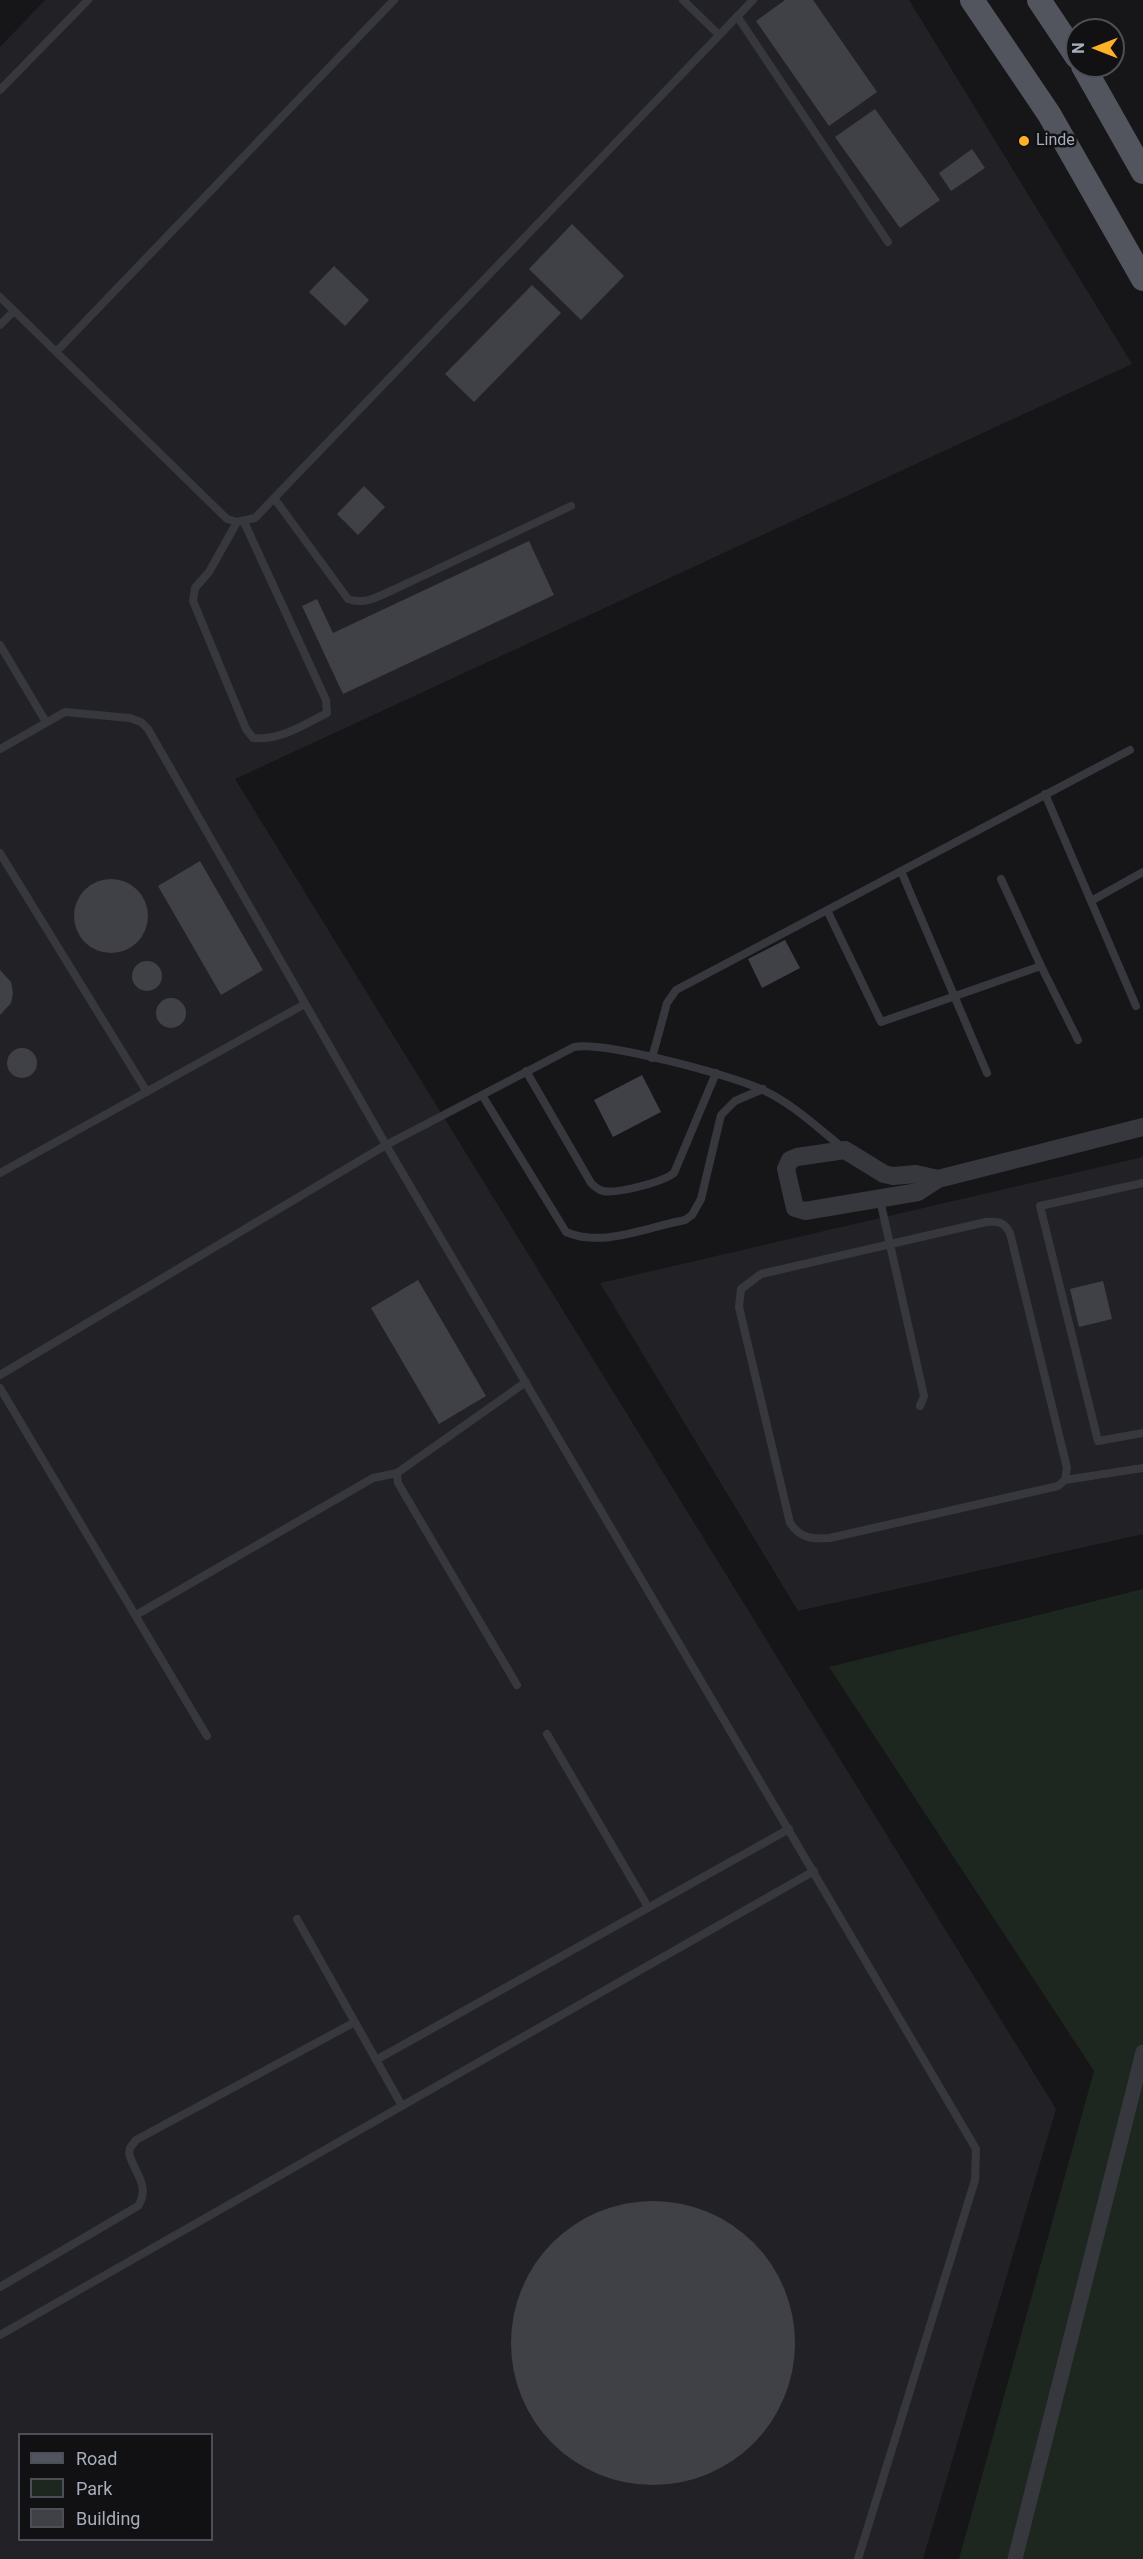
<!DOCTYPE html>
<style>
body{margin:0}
#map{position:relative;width:1143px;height:2559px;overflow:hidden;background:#161618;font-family:Roboto,sans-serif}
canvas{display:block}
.legend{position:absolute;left:18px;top:2433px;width:195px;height:108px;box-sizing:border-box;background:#111113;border:2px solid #4d4f56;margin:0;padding:8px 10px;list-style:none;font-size:18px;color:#a7adba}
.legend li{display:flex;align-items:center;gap:12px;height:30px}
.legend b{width:30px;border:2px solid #4d4f56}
.north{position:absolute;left:1065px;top:18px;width:60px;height:60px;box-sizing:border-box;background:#111113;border:2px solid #4d4f56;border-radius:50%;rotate:270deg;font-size:16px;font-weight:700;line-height:24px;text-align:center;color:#a7adba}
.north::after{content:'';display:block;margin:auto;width:21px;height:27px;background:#ffb027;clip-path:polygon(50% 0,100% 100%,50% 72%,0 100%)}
</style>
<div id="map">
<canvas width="1143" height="2559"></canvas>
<ul class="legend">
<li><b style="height:8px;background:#52555d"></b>Road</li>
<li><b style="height:16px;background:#1e271f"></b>Park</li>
<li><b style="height:16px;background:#404146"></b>Building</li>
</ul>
<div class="north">N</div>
</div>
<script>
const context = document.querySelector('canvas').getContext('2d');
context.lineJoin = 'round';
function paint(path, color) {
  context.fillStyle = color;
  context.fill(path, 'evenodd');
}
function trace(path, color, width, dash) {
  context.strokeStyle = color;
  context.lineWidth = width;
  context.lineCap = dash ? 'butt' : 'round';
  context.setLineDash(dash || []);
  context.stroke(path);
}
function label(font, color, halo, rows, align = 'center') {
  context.font = font + ' Roboto,sans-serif';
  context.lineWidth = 5;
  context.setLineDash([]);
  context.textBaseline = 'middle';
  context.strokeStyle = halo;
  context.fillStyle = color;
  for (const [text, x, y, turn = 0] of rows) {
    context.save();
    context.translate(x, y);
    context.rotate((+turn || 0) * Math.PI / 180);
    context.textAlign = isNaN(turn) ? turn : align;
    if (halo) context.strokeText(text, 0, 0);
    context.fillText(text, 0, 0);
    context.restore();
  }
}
paint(new Path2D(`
 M45,0H909L1132,364L235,779L1056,2109L923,2559H0V47ZM20,2434H212V2540H20Z
 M1143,1157V1534L798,1611L600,1283Z`), '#222226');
paint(new Path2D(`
 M1143,1589V2559H959L1094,2071L829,1667Z`), '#1e271f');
paint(new Path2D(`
 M785,0H813L877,92L829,126L756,21Z
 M875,109L940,200L900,228L835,137Z
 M972,149L985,168L951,191L939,173Z
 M572,224L624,276L581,320L529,269Z
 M334,266L369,300L345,326L309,292Z
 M532,285L561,313L474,402L445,374Z
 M364,486L385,507L358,535L337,514Z
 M529,541L554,595L343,694L302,606L317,599L333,633Z
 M200,861L263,970L221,995L158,886Z
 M74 916a37 37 0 1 1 74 0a37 37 0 1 1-74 0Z
 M785,940L800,968L762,988L748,959Z
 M132 976a15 15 0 1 1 30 0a15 15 0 1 1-30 0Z
 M0,970L11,982L13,993L11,1003L0,1015Z
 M156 1013a15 15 0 1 1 30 0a15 15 0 1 1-30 0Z
 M7 1063a15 15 0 1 1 30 0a15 15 0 1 1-30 0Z
 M642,1075L661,1112L613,1137L594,1100Z
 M418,1280L486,1396L439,1424L371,1308Z
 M1103,1281L1112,1319L1079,1327L1070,1289Z
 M511 2343a142 142 0 1 1 284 0a142 142 0 1 1-284 0Z`), '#404146');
trace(new Path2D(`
 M683,0L719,35
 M737,16L888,242
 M0,90L88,0
 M0,297L227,519L237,522L255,518L753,0
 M0,325L14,311
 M56,352L394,0
 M274,498L348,599C365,605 377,597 393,590L571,506
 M237,522L209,572L195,588L193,601L246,729L253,738C279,741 304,725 327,713L326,700L244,522
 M0,645L46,722
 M0,749L65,712L130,718L141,722L148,729L386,1145L976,2149L975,2180L858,2559
 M1045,794L1136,1006
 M0,853L147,1092
 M901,871L987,1073
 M1001,879L1041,966L1078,1040
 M1091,901L1143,872
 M827,910L881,1022L1041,966
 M652,1058L667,1003L676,990L1130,750
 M526,1071L591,1183C594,1186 599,1190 603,1191C617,1194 663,1182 674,1173L716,1073
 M482,1095L566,1232C603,1248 647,1227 685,1220L692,1215L701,1199L721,1115L735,1101L763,1089
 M0,1173L305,1004
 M1143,1183L1040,1206L1098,1441L1143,1433
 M880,1200L924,1396L920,1406
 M0,1375L386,1145L574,1047C604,1041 736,1076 765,1091C794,1105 818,1128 843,1148
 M0,1388L207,1736
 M1065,1480L1067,1468L1010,1233C1004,1222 999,1221 986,1222L761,1274L741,1289L739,1307L790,1523C801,1539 812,1539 830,1538L1058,1486L1065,1480L1143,1468
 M136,1615L373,1478L397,1473
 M517,1685L398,1483L397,1473L526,1382
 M547,1734L648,1907
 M297,1919L402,2106
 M376,2060L789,1829
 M0,2287L138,2206C151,2186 134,2173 129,2153L130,2148L136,2140L355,2022
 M0,2335L814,1871`), '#37383e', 8);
trace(new Path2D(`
 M1015,2559L1143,2052`), '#37383e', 15);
trace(new Path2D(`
 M938,1179L916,1174L893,1176L884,1174L845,1150L797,1157L790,1160L786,1169L795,1208L805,1211L918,1192L938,1179L1143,1127`), '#37383e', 18);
trace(new Path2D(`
 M972,0L1049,114L1143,279
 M1039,0L1077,57
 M1083,66L1143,172`), '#52555d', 24);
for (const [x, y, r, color] of [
 [1024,141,6,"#ffb027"]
]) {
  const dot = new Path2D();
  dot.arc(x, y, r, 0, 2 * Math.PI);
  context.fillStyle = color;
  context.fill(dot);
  trace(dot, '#111113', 2);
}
label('16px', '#a7adba', '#111113', [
 ["Linde",1036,141]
], 'left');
</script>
